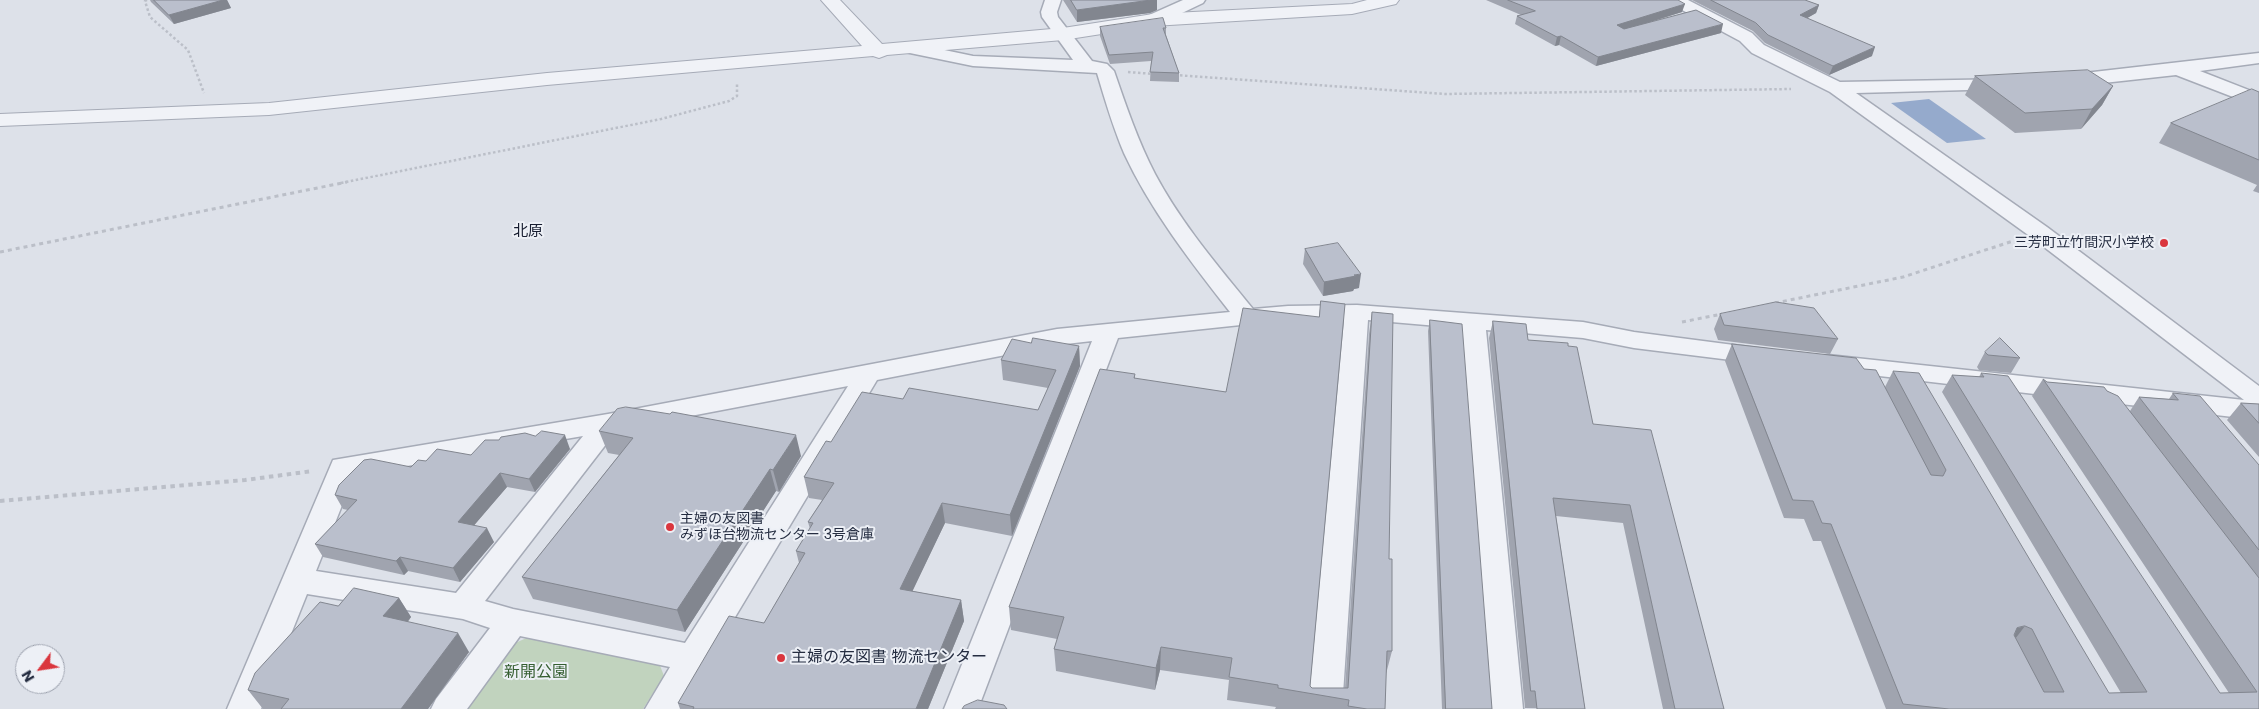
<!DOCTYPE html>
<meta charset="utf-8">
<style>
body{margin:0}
#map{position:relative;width:2259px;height:709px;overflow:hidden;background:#dde1e9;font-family:Poppins,sans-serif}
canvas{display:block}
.north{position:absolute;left:15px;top:644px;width:50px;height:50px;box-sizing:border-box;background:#edf0f6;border:1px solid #9da2ae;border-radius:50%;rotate:239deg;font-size:14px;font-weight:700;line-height:20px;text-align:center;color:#252d41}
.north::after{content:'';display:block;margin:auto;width:18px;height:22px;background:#da363e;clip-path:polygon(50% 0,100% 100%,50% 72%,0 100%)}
</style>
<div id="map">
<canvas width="2259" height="709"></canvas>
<div class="north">N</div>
</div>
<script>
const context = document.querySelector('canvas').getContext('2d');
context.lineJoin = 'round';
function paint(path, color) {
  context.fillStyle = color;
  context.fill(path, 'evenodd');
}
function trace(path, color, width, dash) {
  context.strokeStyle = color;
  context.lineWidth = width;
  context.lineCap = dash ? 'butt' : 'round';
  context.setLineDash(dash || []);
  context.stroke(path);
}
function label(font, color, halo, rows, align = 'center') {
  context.font = font + ' Poppins,"Noto Sans JP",sans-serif';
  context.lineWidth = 4;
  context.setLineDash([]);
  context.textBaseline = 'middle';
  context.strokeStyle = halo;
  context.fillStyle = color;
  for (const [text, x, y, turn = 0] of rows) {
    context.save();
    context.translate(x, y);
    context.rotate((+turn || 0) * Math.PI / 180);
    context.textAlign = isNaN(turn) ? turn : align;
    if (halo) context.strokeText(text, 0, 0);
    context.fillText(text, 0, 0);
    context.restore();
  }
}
paint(new Path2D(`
 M531,636L659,663L664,676L643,709H465L513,644Z`), '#c1d3be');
paint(new Path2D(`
 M1929,99L1986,139L1947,143L1891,103Z`), '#95aacc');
const minor = new Path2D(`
 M1045,0H1061L1057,12L1058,17L1092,61L1107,64L1114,71C1126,106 1138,141 1155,174C1181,223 1218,266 1253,309L1288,306L1357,305L1583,322L1634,332L1772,350L1776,356L1772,362L1763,364L1634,348L1583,338L1486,330L1523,709H1489L1461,328L1368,320L1342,709H1308L1344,320H1288L1118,338L978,709H944L1092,341L1057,345L877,380L680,709H645L670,667L520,636L467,709H431L436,699L490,628L463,619L307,594L261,709H227L333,460L608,414L1057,329L1230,312C1191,262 1151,211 1124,153C1113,127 1105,100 1097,73L973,66L905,52L902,48L905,44L911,43L973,56L1073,60L1042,17L1041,12ZM848,386L685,643L513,609L485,601L617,430ZM583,436L456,593L316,571L354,475Z
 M1183,0H1205L1203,3L1159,24H1147L1145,20L1147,16Z
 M1667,0H1688L1752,33L1764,45L1840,82L2012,79L2014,83L2012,87L2005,89L1856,93L2047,227L2259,386V420L1819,369L1815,363L1819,357L1828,355L2244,400L2031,237L1830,92L1752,53L1740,41L1669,3Z
 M2259,53V63L2200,71L2259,94V107L2176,75L2067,87L2060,85L2058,81L2060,77L2067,75Z`);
const tertiary = new Path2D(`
 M821,0H840L882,44L1063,28L1153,14L1352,4L1367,0H1399L1396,4L1352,14L1153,26L1063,40L887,55L879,58L873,56L547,85L269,115L0,126V114L269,103L547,73L862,46Z`);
trace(minor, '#a6abb7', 3);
trace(tertiary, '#a6abb7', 2);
trace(new Path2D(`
 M147,0L145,1L150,17L188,50L204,93
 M1128,72L1154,74
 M1175,75L1445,94L1791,89
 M341,183L661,119L729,101L737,96V83`), '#bbbfc8', 2.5, [2.5, 2.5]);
trace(new Path2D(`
 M0,252L347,182
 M1775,303L1903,277L2013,241
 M1682,322L1722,314`), '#bbbfc8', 3, [4, 4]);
trace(new Path2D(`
 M0,501L245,480L313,471`), '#bbbfc8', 4, [4.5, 4.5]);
paint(minor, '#f0f2f7');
paint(tertiary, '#f0f2f7');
paint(new Path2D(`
 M150,0H227L231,8L174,24L151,2Z
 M1063,0H1157V10L1150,13L1077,22Z
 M1486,0H1678L1682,12L1651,22L1721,33L1596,66L1559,45L1555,46L1515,24L1517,16L1521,15Z
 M1692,0H1805L1819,5L1816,13L1807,18L1872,56L1829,75L1765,43L1753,31Z
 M1100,27L1166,28V35L1179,73V82L1150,81L1151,61L1110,64L1100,36Z
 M1975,76L2113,86L2102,105L2081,129L2015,133L1965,95Z
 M2259,92V193L2253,191L2257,185L2159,143L2171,123Z
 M1305,249L1359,288L1354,289L1353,291L1323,296L1303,264Z
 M1321,301L1310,686L1312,688H1345L1369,334L1372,312L1389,559L1392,651L1386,674L1385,709H1275L1276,707L1227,700L1229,680L1160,670L1155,690L1056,671L1054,649L1057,639L1011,630L1009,607L1135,374V379L1226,392L1319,317Z
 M1720,314L1838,339L1830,354L1718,340L1714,329Z
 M1430,320L1492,709H1442L1428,331Z
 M1493,321L1528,340L1568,346L1593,424L1724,709H1663L1623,523L1556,516L1585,709L1525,708L1489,338Z
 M1031,343L1079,346L1080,366L1012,536L945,523L912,591L961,600L964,621L928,709H680L678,703L764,623L799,563L796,551L810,529L808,522L822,500L809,498L804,477L831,442L903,399L1038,410L1048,388L1003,380L1001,360Z
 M1732,344L1864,369L1885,387L1893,371L2109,693H2121L1942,392L1952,375L1979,377L1981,373L2220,693H2229L2032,396L2043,379L2047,382L2107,391L2130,411L2139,397L2169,399L2173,393L2259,465V709H1886L1821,541H1813L1804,519L1784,518L1725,361Z
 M1985,352L2020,358L2011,373L1979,370L1977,367Z
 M2241,403L2259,404V457L2227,420Z
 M599,431L801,456L779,492L776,491L685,632L533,599L522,577L619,455L608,453Z
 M535,436L570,449L535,492L507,487L474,525L494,542L460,582L408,571L404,575L323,557L315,544L348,510L343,509L335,495L426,461L471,455L499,440Z
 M399,598L411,617L408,622L469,652L428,709H263L248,690L338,606Z`), '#a0a4af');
paint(new Path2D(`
 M223,0H227L231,8L174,24L169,15Z
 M1151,0H1157V10L1150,13L1077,22V10Z
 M1685,4L1682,12L1615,33L1617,25Z
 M1819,5L1816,13L1797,24L1800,15Z
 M1723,24L1721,33L1596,66L1598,57Z
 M1561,36L1559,45L1555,46L1557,37Z
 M1875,47L1872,56L1829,75L1833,66Z
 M2113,86L2102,105L2081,129L2092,109Z
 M1361,274L1359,288L1354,289L1353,291L1323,296L1324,282Z
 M1079,346L1080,366L1012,536L1010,515Z
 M565,435L570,449L535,492L529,479Z
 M796,435L801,456L779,492L773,470Z
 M770,469L776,491L685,632L677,610Z
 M500,473L507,487L465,536L458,522Z
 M942,503L945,523L904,609L900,589Z
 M487,528L494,542L460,582L453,568Z
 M400,557L408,571L404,575L396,561Z
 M399,598L411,617L396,636L383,616Z
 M961,600L964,621L928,709H916Z
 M2025,626L2012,643L2017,628Z
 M458,633L469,652L428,709H401Z
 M1161,647L1160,670L1155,690L1156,668Z`), '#82868f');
const building = new Path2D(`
 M154,0H223L169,15Z
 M1071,0H1151L1077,10Z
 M1508,0H1678L1685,4L1617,25L1624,29L1696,10L1723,24L1598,57L1561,36L1557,37L1517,16L1535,11Z
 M1711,0H1805L1819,5L1800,15L1875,47L1833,66L1768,35L1756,23Z
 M1163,18L1166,28H1163L1179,73L1150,72L1153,52L1109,55L1100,27Z
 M2088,70L2113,86L2092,109L2025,113L1975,76Z
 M2252,89L2259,92V160L2171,123Z
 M1338,243L1361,274L1354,275L1356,276L1324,282L1305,249Z
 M1321,301L1345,304L1310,686L1312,688H1348L1372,312L1393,314L1389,559H1392V651H1387L1385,709H1367L1348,706L1349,700L1278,688V685L1229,677L1232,658L1161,647L1156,668L1054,649L1064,617L1009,607L1100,369L1135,374L1134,378L1226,392L1243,308L1319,317Z
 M1776,302L1814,308L1838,339L1724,325L1720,314Z
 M1430,320L1462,324L1492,709H1446Z
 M1493,321L1526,324L1528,340L1568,343V346L1577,347L1593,424L1651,430L1724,709H1675L1630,505L1553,498L1585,709H1537L1535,691H1531Z
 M1033,338L1079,346L1010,515L942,503L900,589L961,600L916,709H693L694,707L678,703L729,616L764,623L805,553L796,551L813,523L808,522L834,483L804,477L826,441L831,442L862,392L903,399L909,388L1038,410L1056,370L1001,360L1012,339L1031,343Z
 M2000,338L2020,358L1988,355L1985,352Z
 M1732,344L1856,358L1864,369L1876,370L1931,475L1943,476L1946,470L1893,371L1919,373L2109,693L2147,692L1952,375L1984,377L1981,373L2008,376L2220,693L2257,692L2043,379L2047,382L2104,387L2107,391L2118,396L2259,578V709H1949L1903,704L1831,524L1822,523L1813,501L1793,500ZM2025,626L2032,629L2064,692H2044L2014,635L2017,628Z
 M2173,393L2200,396L2259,465V550L2139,397L2178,400Z
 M2241,403L2259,404V423Z
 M626,407L670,414L672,412L796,435L773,470L770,469L677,610L522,577L633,438L599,431L617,409Z
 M542,431L565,435L529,479L500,473L458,522L487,528L453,568L400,557L396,561L315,544L357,500L335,495L339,485L364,460L371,459L411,467L418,460L426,461L437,449L471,455L485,440H499L501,437L525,433L535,436Z
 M354,588L399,598L383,616L458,633L401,709H281L289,699L248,690L255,673L320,602L338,606Z
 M978,700L1004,705L1007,709H962L964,706Z`);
paint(building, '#babfcc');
trace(building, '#82868f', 1);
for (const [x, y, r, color] of [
 [2164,243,5,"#da363e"],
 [670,527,5,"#da363e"],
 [781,658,5,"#da363e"]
]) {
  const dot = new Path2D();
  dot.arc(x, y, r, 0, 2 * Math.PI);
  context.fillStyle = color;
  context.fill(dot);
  trace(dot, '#edf0f6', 2);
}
label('14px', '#252d41', '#edf0f6', [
 ["三芳町立竹間沢小学校",2154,243],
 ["主婦の友図書",680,519,"left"],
 ["みずほ台物流センター 3号倉庫",680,535,"left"]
], 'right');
label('15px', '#181e31', '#edf0f6', [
 ["北原",528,232]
]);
label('16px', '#252d41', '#edf0f6', [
 ["主婦の友図書 物流センター",791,658]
], 'left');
label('16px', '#355e31', '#edf0f6', [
 ["新開公園",536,673]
]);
</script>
